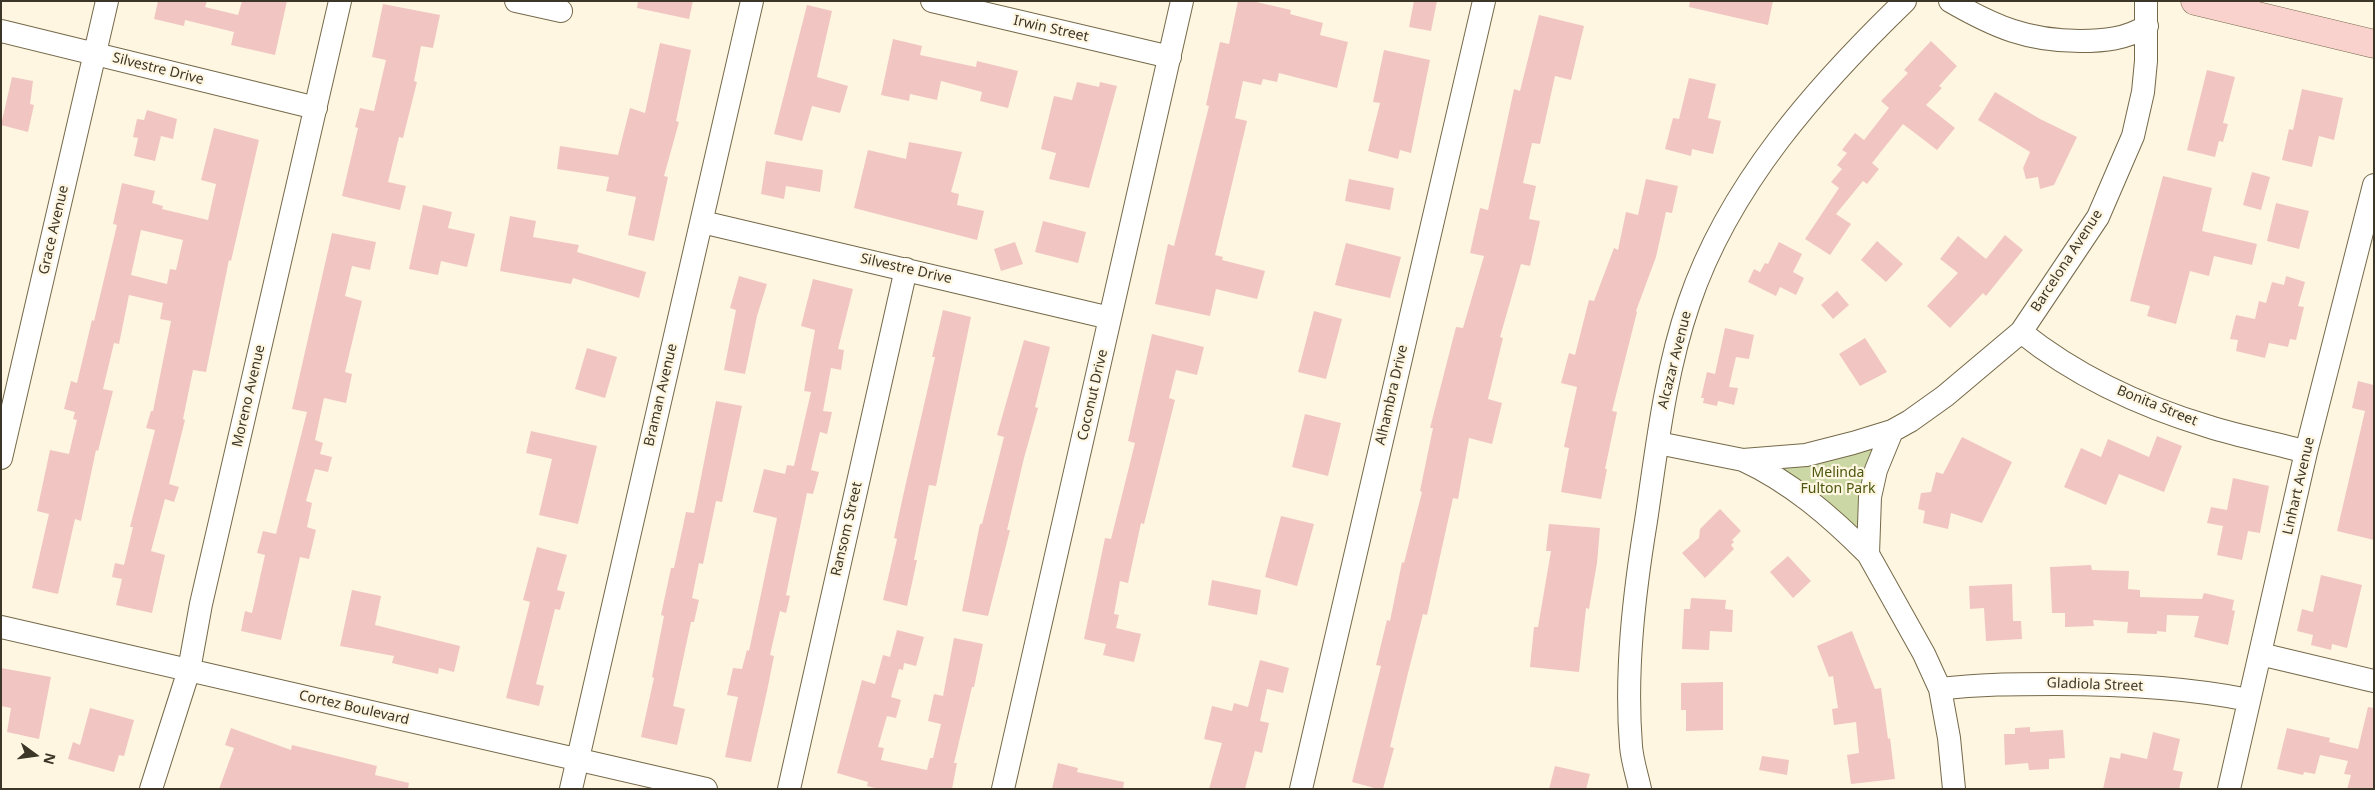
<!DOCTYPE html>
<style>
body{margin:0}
#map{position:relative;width:2375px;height:790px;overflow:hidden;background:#fef6e1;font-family:"Noto Sans",sans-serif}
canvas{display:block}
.frame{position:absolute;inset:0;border:2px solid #3c3628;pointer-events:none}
.north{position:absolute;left:10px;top:730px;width:50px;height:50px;-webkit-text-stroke:4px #fef6e1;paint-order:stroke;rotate:104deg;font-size:14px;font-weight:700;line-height:20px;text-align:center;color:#3c3628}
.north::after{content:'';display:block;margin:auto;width:18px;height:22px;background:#3c3628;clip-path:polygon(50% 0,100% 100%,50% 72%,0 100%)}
</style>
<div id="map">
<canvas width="2375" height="790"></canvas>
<div class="frame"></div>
<div class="north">N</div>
</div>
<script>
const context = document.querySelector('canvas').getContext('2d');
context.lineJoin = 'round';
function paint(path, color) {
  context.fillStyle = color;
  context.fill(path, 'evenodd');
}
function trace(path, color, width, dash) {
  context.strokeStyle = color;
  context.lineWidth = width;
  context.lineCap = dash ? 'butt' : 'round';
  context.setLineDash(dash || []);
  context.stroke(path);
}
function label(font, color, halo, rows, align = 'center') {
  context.font = font + ' "Noto Sans",sans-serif';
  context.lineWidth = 4.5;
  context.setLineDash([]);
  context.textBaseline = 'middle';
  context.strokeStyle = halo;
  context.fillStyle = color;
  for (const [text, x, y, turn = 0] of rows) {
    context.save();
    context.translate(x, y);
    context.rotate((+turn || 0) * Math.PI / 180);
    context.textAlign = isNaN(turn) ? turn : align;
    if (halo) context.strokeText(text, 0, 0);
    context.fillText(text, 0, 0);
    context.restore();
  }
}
paint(new Path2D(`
 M1892,431L1868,554L1760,468Z`), '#cbd8a5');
paint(new Path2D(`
 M158,1H207L205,7L238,15L242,1H287L275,55L231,45L234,32L185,20L184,26L154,19Z
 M638,1H693L689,19L637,8Z
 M1238,1H1252L1291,10L1290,14L1323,23L1320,35L1348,42L1337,88L1279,73L1277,82L1263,79L1261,85L1243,81L1235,118L1247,121L1215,255L1223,257L1222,260L1265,271L1257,299L1216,289L1210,316L1155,304L1168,244L1174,246L1209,106L1206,105L1220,42L1229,44Z
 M1414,1H1437L1431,31L1409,27Z
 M1690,1H1773L1768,25L1689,7Z
 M383,4L440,15L433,48L421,46L414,81L417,82L403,138L399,137L388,182L406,186L400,210L342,196L358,128L355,127L360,108L374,111L386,60L372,57Z
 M807,5L832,11L817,77L848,86L840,113L812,106L802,141L774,134Z
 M1539,15L1584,26L1571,80L1555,76L1540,144L1532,143L1523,183L1536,186L1529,219L1540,221L1530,266L1521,264L1500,337L1503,338L1488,399L1502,403L1492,444L1469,438L1458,499L1453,498L1427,615L1423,614L1408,673L1390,747L1394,748L1383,789H1378L1352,782L1381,666L1376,665L1387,620L1390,621L1402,562L1404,563L1422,492L1420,491L1433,428H1430L1456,327L1463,328L1484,256L1470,253L1480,208L1488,210L1514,89L1520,91Z
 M893,39L922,46L920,55L976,67L977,61L1018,71L1008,108L980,101L982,92L941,81L937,100L910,94L909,101L881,95Z
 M1931,41L1957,66L1939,86L1942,88L1926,105L1955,128L1937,150L1903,124L1872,163L1879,169L1867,184L1863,181L1836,214L1851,224L1830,255L1805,239L1839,188L1831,182L1842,169L1837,165L1847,153L1842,150L1855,133L1864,140L1889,108L1881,101L1908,73L1904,70Z
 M660,43L691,50L676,121L679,122L664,176L668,177L654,241L628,235L636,197L606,191L609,177L557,169L560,146L618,155L630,108L645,113Z
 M1384,50L1430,60L1411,153L1400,150L1398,159L1368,151L1380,103L1373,102Z
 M2207,70L2235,77L2223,123L2228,124L2223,142L2219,141L2215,157L2187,150Z
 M12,77L33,81L30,104L34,105L28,132L1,125Z
 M1689,78L1716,84L1708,118L1721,121L1713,154L1692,149L1691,156L1665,149L1673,118L1679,119Z
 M1077,82L1099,87L1100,82L1117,86L1089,188L1049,179L1056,153L1041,149L1054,96L1072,100Z
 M2302,89L2343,98L2334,140L2319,136L2312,167L2282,160L2289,129L2293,130Z
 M1995,92L2040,119L2077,137L2054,185L2040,189L2038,177L2026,179L2023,168L2030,152L1978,120Z
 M147,110L177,119L173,139L161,136L155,161L134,156L138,138L133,137L137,119L144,120Z
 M214,128L259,140L231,261L229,260L206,372L193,370L183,419L185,420L169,484L179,487L174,502L165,499L151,551L165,555L152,613L116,605L122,579L112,577L115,563L124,565L133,527H130L155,430L146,428L151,411H153L171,321L160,319L163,303L129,295L119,344L114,343L103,389L113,391L98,451L96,450L81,521L75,519L58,594L32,588L49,514L37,511L50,450L69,454L77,420L73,419L75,412L64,409L71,381L77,383L92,320L94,321L117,225L113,224L122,183L155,191L152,203L163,206L162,209L208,220L216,184L201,180ZM141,230L183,240L176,270L170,269L167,284L131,275Z
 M909,142L962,152L951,192L959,194L957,205L984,211L977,240L854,208L868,150L906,159Z
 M766,161L823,170L820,192L786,186L784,199L761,194Z
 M2252,172L2270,177L2261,210L2243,205Z
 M2163,176L2212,188L2202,231L2257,244L2252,265L2214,256L2209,276L2190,271L2176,324L2147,316L2150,306L2130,301Z
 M1349,179L1394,188L1390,210L1345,201Z
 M1646,179L1678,186L1672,213L1666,212L1656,257L1636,311L1637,312L1612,411L1617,412L1605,469H1607L1601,499L1561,492L1569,448L1564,447L1577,387L1561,383L1569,353L1575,355L1589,300L1594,301L1614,248L1618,250L1626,212L1638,215Z
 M2276,203L2309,211L2299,249L2267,241Z
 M423,205L452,212L448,228L475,234L467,267L441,261L438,275L409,269Z
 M510,216L536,221L533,237L579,245L577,252L646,272L639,298L573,278L571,284L500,271Z
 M1043,221L1086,232L1078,263L1035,252Z
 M332,233L376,242L370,270L352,266L345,296L362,301L345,372L352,374L346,403L324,398L315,440L323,443L320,454L332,457L328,472L315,469L306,501L312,503L307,527L316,530L309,559L300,557L281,640L241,631L245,611L252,613L265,555L257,553L263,531L276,534L307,412L292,409Z
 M2005,235L2023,250L1986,296L1983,293L1950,328L1927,306L1958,273L1940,259L1958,236L1986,259Z
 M1877,241L1903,264L1886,282L1861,260Z
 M1015,242L1023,264L1001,271L994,249Z
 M1779,242L1802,254L1793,272L1804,278L1796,295L1780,287L1776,296L1748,282L1754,269L1760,272L1765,263L1768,264Z
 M1346,243L1401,257L1390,298L1335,285Z
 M739,276L767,284L757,316L745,374L724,370L736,310L730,308Z
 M2286,276L2305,282L2298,306L2304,307L2296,340L2290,339L2288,347L2269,343L2265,358L2236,351L2238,340L2230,339L2236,315L2255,319L2259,301L2266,303L2272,282L2284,285Z
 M813,279L853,289L838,349L844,350L841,370L831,368L823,411L832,412L827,434L820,432L811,470L819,472L813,494L807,493L786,595L790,596L786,613L780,611L770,655L774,656L767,691L751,762L725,757L738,697L727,695L733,668L742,669L747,650L749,651L777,518L753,512L764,469L785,474L787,465L794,466L811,392L804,391L815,330L801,326Z
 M1837,291L1849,305L1833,319L1821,305Z
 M943,310L971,317L936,486L929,485L914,560H917L907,606L883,600L897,539L894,538L903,496L935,357H932Z
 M1314,311L1342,319L1326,379L1298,372Z
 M1725,328L1754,335L1749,359L1736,357L1729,387L1738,388L1734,405L1718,401L1717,406L1703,403L1704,398H1701L1707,372L1715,374Z
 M1152,334L1204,347L1197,375L1176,370L1169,398L1175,400L1144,524L1141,523L1128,583L1120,581L1114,614L1119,615L1116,628L1141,634L1134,662L1103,655L1106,644L1084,639L1105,538L1111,539L1135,443L1128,441Z
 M1865,338L1887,372L1860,386L1839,354Z
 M1024,340L1050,347L1035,407L1038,408L1024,458L1007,530H1010L988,616L962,611L980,524H982L1004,437L997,435Z
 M587,348L617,357L605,398L575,389Z
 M2358,381L2374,385V540L2337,531L2365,411L2352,408Z
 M716,401L742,406L722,502L716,501L703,564L699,563L692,598L699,600L694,622H691L673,706L685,709L677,745L641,737L654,678L652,677L664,616L661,615L671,568H674L686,512L694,513Z
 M1305,414L1341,423L1328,476L1292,467Z
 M531,431L597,446L578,524L539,515L552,459L526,453Z
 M2157,436L2182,446L2164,492L2119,474L2106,505L2064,487L2081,448L2101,457L2108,439L2149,457Z
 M1962,437L2012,462L1982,523L1951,513L1948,529L1923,523L1925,511L1918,509L1921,493L1931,492L1936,472L1943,474Z
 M2233,478L2269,486L2260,533L2248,531L2242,560L2217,555L2223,526L2207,523L2211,507L2227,510Z
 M1720,509L1741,531L1732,540L1734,542L1731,545L1734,549L1705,578L1682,553L1699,538L1700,529Z
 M1281,516L1314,524L1297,586L1265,577Z
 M1549,524L1600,528L1597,563L1589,609L1586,608L1579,672L1530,667L1534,627H1538L1551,551H1546Z
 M537,547L567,555L557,590L565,592L560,610L555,609L536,684L544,686L539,706L506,698L530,602L523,600Z
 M1788,556L1811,581L1793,598L1770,572Z
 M2091,565L2092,570L2129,571L2128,589L2140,590V597L2202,599L2204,593L2234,600L2232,610L2235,611L2228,645L2194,637L2199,616L2167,615L2166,632L2157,631V634L2127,633L2128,622L2093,620L2094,626L2065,627V613H2052L2050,567Z
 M2321,575L2362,585L2347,648L2332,644L2331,650L2311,645L2313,635L2297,631L2302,609L2313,612Z
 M1212,580L1261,590L1257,615L1208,605Z
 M2012,584L2013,621H2021L2022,639L1986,641L1984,608L1970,609L1969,586Z
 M352,590L381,596L375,625L460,646L454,672L439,668L438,674L392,663L394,656L340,646Z
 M1691,598L1726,600L1725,609L1733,610L1732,632L1710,631L1709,650L1682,649L1684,609H1690Z
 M897,630L924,637L916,666L904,663L903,670L899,669L891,697L901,700L896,718L887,716L878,747L884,748L881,760L927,770L930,758H933L941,724L928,721L934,694L943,696L954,638L983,644L974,687H972L954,763H957L952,789H879L867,786L868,782L837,773L862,680L875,684L883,655L890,657Z
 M1852,631L1875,689L1881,688L1888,739L1890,738L1895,779L1851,784L1847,755L1859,753L1856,722L1834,725L1832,709L1838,708L1833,676L1829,677L1817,646Z
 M1260,660L1289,668L1283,693L1267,689L1260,721L1269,723L1262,753L1255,751L1245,789H1209L1222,743L1204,739L1212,706L1232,711L1234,703L1248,707Z
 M1,668L51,677L39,739L7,732L11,708L1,706Z
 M1723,682V730L1686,731V710H1681V683Z
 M2368,707L2374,708V789H2347L2351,775L2344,774L2348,761L2320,755L2315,774L2304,772L2303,775L2277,769L2287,728L2330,738L2329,742L2358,749Z
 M90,708L134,720L124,756L119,755L114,772L68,759L73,742L80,745Z
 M2030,727V732L2063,730L2065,758L2049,759V769L2029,770L2028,763L2005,765L2004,734H2015V728Z
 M231,728L291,750L292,745L377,766L375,775L409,783L408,789H219L234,748L225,745Z
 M2153,732L2180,739L2173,770L2183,772L2179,789H2103L2110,757L2120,759L2121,753L2147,759Z
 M1762,756L1789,760L1787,775L1759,770Z
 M1058,763L1078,768L1077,772L1124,782L1123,789H1052Z
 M1555,766L1590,774L1586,789H1549Z`), '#f1c6c2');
const minor = new Path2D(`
 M516,1L561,11
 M932,1L1170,57
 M1950,1C1995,27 2028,41 2080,41C2104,41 2126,39 2147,26
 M1,31L316,108
 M702,222L1110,318
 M2021,332C2076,376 2143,407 2210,427C2242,437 2275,443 2306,452
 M1892,431L1876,470L1870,497L1868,554L1924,654L1940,689L1949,738L1954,789
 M1658,443L1743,460L1806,455L1853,443L1892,431L1910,421L1945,396L2021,332L2098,217L2133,136L2143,92L2146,61V1
 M1,458L107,1
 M1743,460C1791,482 1831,517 1868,554
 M1,627L706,789
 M2260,654L2374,681
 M1940,689C1979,684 2016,684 2055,684C2120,684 2185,687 2249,700
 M151,789L189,670L201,604L340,1
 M571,789L752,1
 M789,789L906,269
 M1003,789L1182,1
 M1301,789L1484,1
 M1640,789C1637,775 1632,760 1631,746C1625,672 1634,594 1646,521C1657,447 1665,373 1689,303C1729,185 1817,86 1905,1
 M2229,789L2306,452L2374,185`);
const secondary = new Path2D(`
 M2195,1L2374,44`);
trace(minor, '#756949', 24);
trace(secondary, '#756949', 29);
trace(minor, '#fff', 22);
trace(secondary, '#fad2cd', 28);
label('14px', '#3c3628', '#fef6e1', [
 ["Irwin Street",1051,29,13],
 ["Silvestre Drive",158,69,14],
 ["Grace Avenue",54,230,-77],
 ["Barcelona Avenue",2067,261,-57],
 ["Silvestre Drive",906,269,13],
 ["Alcazar Avenue",1675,360,-76],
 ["Braman Avenue",661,395,-77],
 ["Coconut Drive",1093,395,-77],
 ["Alhambra Drive",1392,395,-77],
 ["Moreno Avenue",249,396,-77],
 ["Bonita Street",2157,406,22],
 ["Linhart Avenue",2299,486,-77],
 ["Ransom Street",847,529,-77],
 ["Gladiola Street",2095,685,2],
 ["Cortez Boulevard",354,708,13]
]);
label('14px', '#4a570f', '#fef6e1', [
 ["Melinda",1838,473],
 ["Fulton Park",1838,489]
]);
</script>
